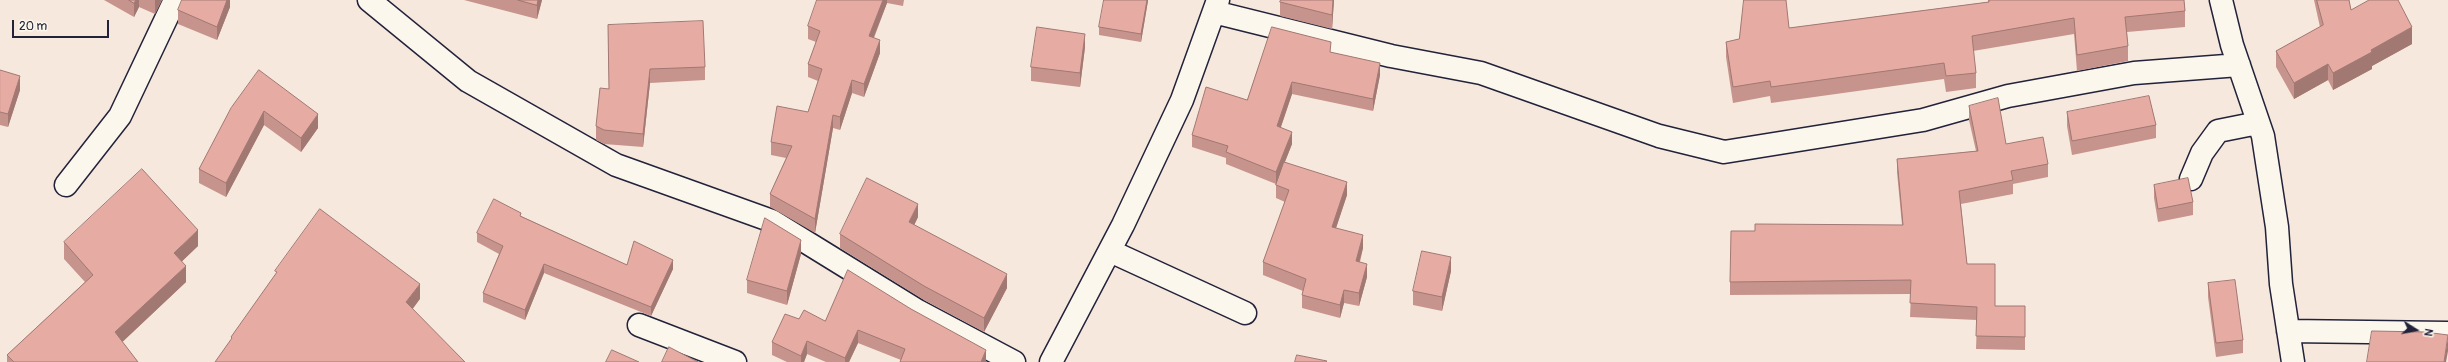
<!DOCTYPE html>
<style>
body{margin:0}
#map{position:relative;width:2448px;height:362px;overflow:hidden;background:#f7e8dd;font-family:Pangolin,sans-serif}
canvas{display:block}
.north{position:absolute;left:2396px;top:310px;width:40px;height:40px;-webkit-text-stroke:3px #fbf7ec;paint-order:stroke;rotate:101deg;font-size:11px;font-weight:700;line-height:16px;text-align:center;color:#22223b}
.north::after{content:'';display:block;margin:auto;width:14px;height:18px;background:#22223b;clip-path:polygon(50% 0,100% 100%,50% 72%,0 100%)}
.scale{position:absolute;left:12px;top:20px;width:97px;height:18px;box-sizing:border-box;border:2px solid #22223b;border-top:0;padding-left:5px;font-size:12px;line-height:14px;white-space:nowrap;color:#22223b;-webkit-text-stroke:3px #fbf7ec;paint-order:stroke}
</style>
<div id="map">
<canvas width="2448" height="362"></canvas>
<div class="north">N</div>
<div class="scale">20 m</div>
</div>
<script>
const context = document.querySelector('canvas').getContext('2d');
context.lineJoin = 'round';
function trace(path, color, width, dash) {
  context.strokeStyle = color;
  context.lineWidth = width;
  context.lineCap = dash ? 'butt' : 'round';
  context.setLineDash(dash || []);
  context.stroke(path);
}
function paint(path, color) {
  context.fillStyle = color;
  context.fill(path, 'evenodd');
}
const minor = new Path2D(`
 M369,0L468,81L616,165L772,221L918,311L1014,362
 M2221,0L2232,45L2263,136L2277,227L2281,284L2293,362
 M1214,12L1391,56L1481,73L1659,136L1724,152L1923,120L2008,96L2134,73L2239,65
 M2191,179L2202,153L2218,131L2258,123
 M66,185L120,116L175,0
 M1110,251L1245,313
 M639,325L735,362
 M2288,331L2448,333
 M1051,362L1123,225L1182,100L1218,0`);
trace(minor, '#22223b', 25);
trace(minor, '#fbf7ec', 22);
paint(new Path2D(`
 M104,0H162L155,14L139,7L134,17Z
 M230,0V7L217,40L178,24V10Z
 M464,0H542L537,19Z
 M837,0H904L903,6L887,3L874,38L880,53L864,97L852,93L840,130L833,128L815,233L770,207V194L786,158L771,155V142L808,112L818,81L808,77V64L816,42L808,39V26Z
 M1148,0L1141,42L1099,35V27Z
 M1334,0L1332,29L1280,16V2Z
 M1988,0H2184L2185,11V27L2127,32L2128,46V61L2077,71L2074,34L1973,51L1976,73V88L1946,92L1944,79L1771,103L1770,96L1733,103L1726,57V42L1739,39L1789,28L1988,2Z
 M2314,0H2349L2351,10L2412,44L2372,66V69L2333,90L2328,80L2294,99L2276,67V51L2320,27Z
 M608,25L705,67V80L650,83L643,147L604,144L596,140V126L609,89Z
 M1085,47L1080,87L1031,81V67Z
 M1331,52L1380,75L1373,111L1292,94L1281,127L1292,144L1285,162L1347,195L1336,228L1363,248L1360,262L1367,277L1359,306L1344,303L1340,318L1302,308V295L1303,291L1263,275V262L1285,202L1276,198V184L1226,164V158L1192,147V135L1247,100Z
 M0,70L20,90L8,127L0,125Z
 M259,70L318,128L301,152L264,125L226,197L199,183V169Z
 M1969,106L2006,144L2048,164V177L2013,184V194L1961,204L1967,264L1995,306H2025V350L1976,349L1977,320L1910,317L1911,294L1730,295V282L1755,231L1902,225L1897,172V159L1976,151L1969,120Z
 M2067,112L2156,125V138L2072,155L2067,126Z
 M2154,185L2193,202V215L2158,222L2154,198Z
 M521,216L627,265L673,269L651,316L544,273L525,320L483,302V293L499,254L477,242V233Z
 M918,217L914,225L1007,288L984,332L924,300L840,248V234Z
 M64,242L198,246L182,261L186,282L122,342L138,362H7V355L85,282L64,259Z
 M801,254L787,305L747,293V280Z
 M1451,271L1442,311L1413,305V291Z
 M2208,283L2243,340V353L2216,357L2208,297Z
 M799,319L825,321L986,362L901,360L858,343L849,362H826L807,354L804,362H787L772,355V342Z`), '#c6948c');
paint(new Path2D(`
 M136,0H139V7L134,17V3Z
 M155,0H162L155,14Z
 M227,0H230V7L217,40V27Z
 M538,0H542L537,19V5Z
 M883,0H887V3L869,49V36Z
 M1147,0H1148V1L1141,42V34Z
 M1333,0H1334L1332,29V15Z
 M2412,27V44L2372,66V69L2333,90V73L2371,50Z
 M1085,34V47L1080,87V73Z
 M880,40V53L864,97V84Z
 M1380,63V75L1373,111V99Z
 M2328,64V80L2294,99V83Z
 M650,69V83L643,147V134Z
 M20,76V90L8,127V114Z
 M852,80V93L840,130V117Z
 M1292,82V94L1277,138V126Z
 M264,111V125L226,197V183Z
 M318,114V128L301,152V138Z
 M833,115V128L815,233V219Z
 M1292,132V144L1276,184V172Z
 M1347,182V195L1332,240V227Z
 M918,204V217L909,236V222Z
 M198,230V246L174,269V253Z
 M1363,235V248L1356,274V261Z
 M801,240V254L787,305V291Z
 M1451,257V271L1442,311V297Z
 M673,260V269L651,316V307Z
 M544,264V273L525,320V310Z
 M1367,264V277L1359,306V293Z
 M186,266V282L115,349V332Z
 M1007,274V288L984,332V318Z
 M420,284V299L406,318V302Z
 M1344,290V303L1340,318V305Z
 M858,330V343L849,362H845V358Z
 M2448,337V351L2446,362H2444Z
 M807,341V354L804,362H801V356Z
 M986,350V362H981Z`), '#a17872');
const building = new Path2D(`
 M129,0H136L134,3Z
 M182,0H227L217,27L178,10Z
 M518,0H538L537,5Z
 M817,0H883L869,36L880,40L864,84L852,80L840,117L833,115L815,219L770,194L792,146L771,142L777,106L808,112L822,69L808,64L820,31L808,26Z
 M1104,0H1147L1141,34L1099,27Z
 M1281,0H1333L1332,15L1280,2Z
 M1744,0H1786L1789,28L1989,2V0H2184L2185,11L2125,17L2128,46L2077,55L2074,18L1972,36L1976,73L1946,76L1944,63L1771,87L1770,81L1733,87L1726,42L1739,39Z
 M2317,0H2349L2351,10L2369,0H2398L2412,27L2371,50L2372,52L2333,73L2328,64L2294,83L2276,51L2323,25Z
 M703,21L705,67L650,69L643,134L604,130L596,126L600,88L609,89L608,25Z
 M1037,27L1085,34L1080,73L1031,67Z
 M1272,27L1331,42L1330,52L1380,63L1373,99L1292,82L1277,126L1292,132L1276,172L1226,152L1228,146L1192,135L1206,87L1247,100Z
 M0,70L20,76L8,114L0,112Z
 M259,70L318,114L301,138L264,111L226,183L199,169L231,108Z
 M2149,96L2156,125L2072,141L2067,112Z
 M1998,98L2006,144L2043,137L2048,164L2011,171L2013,180L1959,191L1967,264H1995V306H2025V337L1976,336L1977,307L1910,303L1911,280L1730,282L1731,231H1755V224L1903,225L1897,159L1978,151L1969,106Z
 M1284,162L1347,182L1332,227L1363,235L1356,261L1367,264L1359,293L1344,290L1340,305L1302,295L1306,279L1263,262L1289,190L1276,185Z
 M142,169L198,230L174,253L186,266L115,332L138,362H14L7,355L93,275L64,242Z
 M867,178L918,204L909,222L1007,274L984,318L924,286L840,234Z
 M2188,178L2193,202L2158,209L2154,185Z
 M494,199L521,213L520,216L627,265L634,241L673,260L651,307L544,264L525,310L483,293L503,246L477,233Z
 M320,209L420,284L406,302L465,362H215L232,338L231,337L277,272L275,271Z
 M765,218L801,240L787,291L747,280Z
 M1422,251L1451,257L1442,297L1413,291Z
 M848,270L911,309L986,350L981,362H900L905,349L858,330L845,358L807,341L801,356L772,342L785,314L799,319L804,310L825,321Z
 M2235,280L2243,340L2216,343L2208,283Z
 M2372,331L2425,332L2448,335L2444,362H2367Z
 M669,347L698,362H662Z
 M612,350L639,362H606Z
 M1297,355L1327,361L1326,362H1295Z`);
paint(building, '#e6aca3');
trace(building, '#a17872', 1);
</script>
